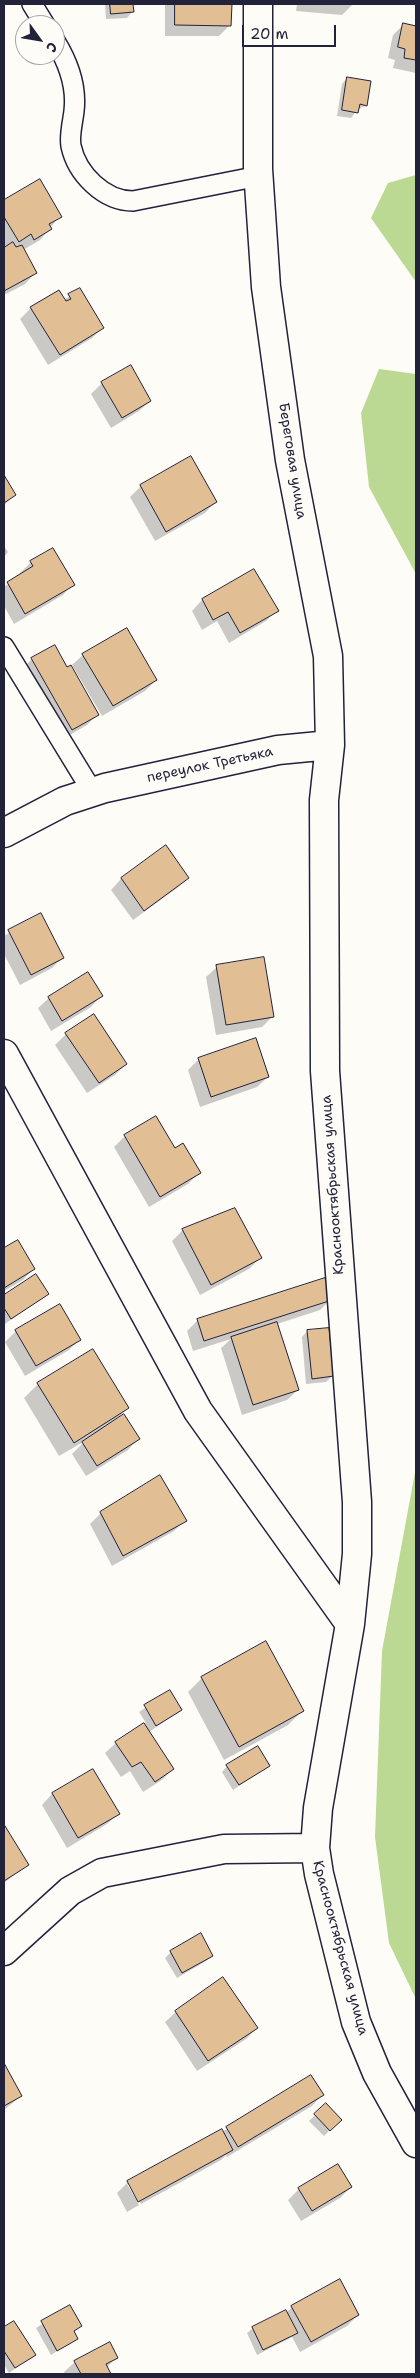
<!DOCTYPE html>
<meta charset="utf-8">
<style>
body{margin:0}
#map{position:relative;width:420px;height:2378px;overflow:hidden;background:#fdfcf7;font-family:"Shantell Sans",sans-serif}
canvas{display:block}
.frame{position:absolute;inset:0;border:5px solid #22223b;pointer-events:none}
.north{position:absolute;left:15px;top:15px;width:50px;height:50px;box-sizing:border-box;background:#fdfcf7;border:1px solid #a5a5ac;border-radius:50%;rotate:122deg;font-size:14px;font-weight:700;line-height:20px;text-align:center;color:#22223b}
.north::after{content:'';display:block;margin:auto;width:18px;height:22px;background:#22223b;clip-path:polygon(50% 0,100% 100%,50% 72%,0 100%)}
.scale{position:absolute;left:242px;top:25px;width:94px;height:22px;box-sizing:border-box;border:2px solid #22223b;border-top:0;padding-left:6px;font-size:15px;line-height:18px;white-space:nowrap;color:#22223b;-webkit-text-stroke:4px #fdfcf7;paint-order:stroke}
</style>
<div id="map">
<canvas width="420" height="2378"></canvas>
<div class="frame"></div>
<div class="north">С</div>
<div class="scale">20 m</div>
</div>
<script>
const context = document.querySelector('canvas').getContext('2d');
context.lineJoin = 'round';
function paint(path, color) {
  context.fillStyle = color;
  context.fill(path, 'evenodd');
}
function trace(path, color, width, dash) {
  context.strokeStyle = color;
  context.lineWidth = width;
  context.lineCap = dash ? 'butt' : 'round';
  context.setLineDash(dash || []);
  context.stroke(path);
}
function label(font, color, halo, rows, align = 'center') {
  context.font = font + ' "Shantell Sans",sans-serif';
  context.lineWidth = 4.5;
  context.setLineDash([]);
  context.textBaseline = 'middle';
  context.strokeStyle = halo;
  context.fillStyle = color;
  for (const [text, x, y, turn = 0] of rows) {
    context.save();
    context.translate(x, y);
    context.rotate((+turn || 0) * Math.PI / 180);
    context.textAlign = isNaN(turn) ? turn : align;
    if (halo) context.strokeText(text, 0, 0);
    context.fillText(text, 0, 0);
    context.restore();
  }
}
paint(new Path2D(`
 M416,175V282L371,218L388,183Z
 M379,369L416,374V574L369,487L361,413Z
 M416,1467V1999L389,1943L375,1837L382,1651Z`), '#bbd992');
paint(new Path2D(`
 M105,4H132V12L127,18L106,19Z
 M165,4H231L230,25L219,36H165Z
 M297,4H353L342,15L296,11Z
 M404,24L416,27V73L393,68L395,60L388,58L393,35Z
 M347,78L366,105L357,110L351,118L337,116L342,84Z
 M39,180L60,216L40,240L23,250L35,273L25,284L4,295V201Z
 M79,289L102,328L92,338L48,365L20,319L31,308L64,300Z
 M102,383L150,401L139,411L111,428L91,394Z
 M190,458L215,502L205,513L155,541L130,497L141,486Z
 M4,478L15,495L4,505Z
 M4,546L8,552L4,557Z
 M31,562L73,584L63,595L14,624L4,606V587L21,575L20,573Z
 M254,571L277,610L266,621L229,643L217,621L202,630L192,611L202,600Z
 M83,655L156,680L145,691L102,716L72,665Z
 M32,659L66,668L98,714L87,725L61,740L21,670Z
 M166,847L188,878L177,888L133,920L111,890L121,879Z
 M40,915L63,957L52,968L20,985L4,954V936Z
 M217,967L273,1016L262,1027L216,1035L206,977Z
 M101,996L91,1007L51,1031L38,1008L49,998Z
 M66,1034L126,1064L115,1075L87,1093L55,1045Z
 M199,1059L268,1077L257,1087L200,1107L188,1070Z
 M125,1136L174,1150L199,1173L188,1184L149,1207L114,1147Z
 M183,1230L260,1258L249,1269L200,1295L172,1241Z
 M17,1241L33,1269L23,1280L4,1291V1249Z
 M36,1276L47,1294L5,1324L4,1297Z
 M330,1300L320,1310L277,1324L298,1390L287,1400L242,1415L221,1348L231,1339L193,1351L187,1331L198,1320Z
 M16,1331L79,1340L69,1350L25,1376L5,1342Z
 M307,1331L332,1376L326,1382L306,1384L302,1337Z
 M38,1384L128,1408L114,1421L138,1439L128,1450L86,1476L72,1454L85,1441L59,1456L24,1398Z
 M101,1513L185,1520L174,1531L112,1566L90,1524Z
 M202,1678L302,1711L288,1725L224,1760L188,1692Z
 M169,1692L181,1710L149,1732L173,1769L162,1780L143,1792L130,1771L121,1777L105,1753L116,1743L146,1723L139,1712Z
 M227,1766H268L233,1790L222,1772Z
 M93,1770L118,1814L107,1824L67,1848L42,1805L52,1794Z
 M4,1828L27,1865L4,1883Z
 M171,1952L212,1956L206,1961L177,1978L165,1958Z
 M176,2012L257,2028L246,2039L197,2071L165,2022Z
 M4,2065L21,2096L4,2110Z
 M311,2077L322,2095L312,2106L227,2157L226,2155L221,2160L141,2204L130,2184H127L139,2205L127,2212L117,2193L128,2182L222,2132Z
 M326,2105L340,2120L324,2136L309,2121Z
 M338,2166L351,2187L340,2198L301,2221L288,2200L299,2189Z
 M70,2307L81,2326L73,2332L77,2338L51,2355L36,2328Z
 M292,2307L358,2315L347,2326L300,2352L292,2337L257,2355L247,2333L253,2328L286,2313Z
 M14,2322L34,2355L9,2373L4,2365V2329Z
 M116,2358L106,2368L110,2374H65L64,2372L75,2362Z`), '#0003');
const building = new Path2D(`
 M110,4H133L134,12L111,14Z
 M175,4H232L231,26L175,25Z
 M403,23L416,26V60L404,58L405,49L398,47Z
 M347,77L371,81L367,106L360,104L358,113L342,110Z
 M40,179L62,217L49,224L52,229L34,240L31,234L19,242L4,217V200Z
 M13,242L16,247L22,245L37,273L4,291V248Z
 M80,288L104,328L60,355L30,307L59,290L66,301L71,299L68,294Z
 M131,365L151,401L122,418L101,382Z
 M191,456L217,502L166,532L140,485Z
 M4,475L16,495L4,503Z
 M53,548L75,585L25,614L7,582L33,566L30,561Z
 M254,569L279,611L240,633L228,612L213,620L202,599Z
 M127,628L157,680L113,706L82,654Z
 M55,645L67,667L71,665L99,715L72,730L31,658Z
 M166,845L189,878L144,911L121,878Z
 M41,913L64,958L31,975L8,930Z
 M264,957L274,1017L226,1025L216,965Z
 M88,972L103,996L62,1021L48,997Z
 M94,1014L127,1064L99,1083L65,1033Z
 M256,1038L269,1077L211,1097L198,1058Z
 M156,1116L175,1148L183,1143L201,1173L160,1197L124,1135Z
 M235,1208L262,1258L211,1285L182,1229Z
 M18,1240L35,1269L4,1288V1248Z
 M36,1274L49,1294L11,1319L4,1308V1295Z
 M325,1278L332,1300L204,1341L197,1319Z
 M60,1304L81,1340L36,1366L15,1330Z
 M277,1322L299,1390L253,1405L231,1337Z
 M329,1328L334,1376L312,1379L307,1330Z
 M93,1349L129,1408L74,1443L37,1383Z
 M124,1414L140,1439L97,1466L82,1442Z
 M160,1475L187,1521L123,1556L100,1512Z
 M266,1641L304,1711L239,1747L201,1677Z
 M170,1690L182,1710L156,1726L144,1705Z
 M144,1723L174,1769L155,1782L141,1762L132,1767L115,1742Z
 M258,1746L270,1766L239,1785L226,1765Z
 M93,1769L120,1814L78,1838L52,1793Z
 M5,1826L29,1865L4,1881V1827Z
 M201,1933L213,1956L182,1973L170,1951Z
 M223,1977L258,2028L208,2061L175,2011Z
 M4,2063L22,2096L4,2106Z
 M311,2075L324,2095L238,2147L226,2127Z
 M326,2103L342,2120L330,2131L314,2114Z
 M222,2129L233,2150L138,2202L127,2181Z
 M338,2164L352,2187L312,2211L298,2188Z
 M340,2279L359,2315L311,2342L291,2306Z
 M70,2305L82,2326L74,2331L78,2339L57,2351L41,2321Z
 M286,2310L298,2333L263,2350L252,2327Z
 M14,2321L36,2355L15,2368L4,2351V2327Z
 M110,2342L118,2358L106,2364L111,2374H81L74,2361Z`);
paint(building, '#e1be93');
trace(building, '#22223b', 1);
const service = new Path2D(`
 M32,4L45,25
 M55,41C68,62 77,86 74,111C73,121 69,135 71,146C77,174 104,201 133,201L259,176
 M4,647L92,791`);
const minor = new Path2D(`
 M258,4V169L266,287L290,460L328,656L330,745L324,800L325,1071L357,1502V1554L350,1624L318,1808L315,1848L319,1874L356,2022L377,2073L416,2143
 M4,833L65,801L105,788L278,750L330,745
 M4,1054L198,1411L350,1624
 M4,1951L70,1891L102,1873L224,1849L315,1848`);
trace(service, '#22223b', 22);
trace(minor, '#22223b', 31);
trace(service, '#fdfcf7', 19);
trace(minor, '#fdfcf7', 28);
label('14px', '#22223b', '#fdfcf7', [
 ["Береговая улица",292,461,81],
 ["переулок Третьяка",210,765,-12],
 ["Краснооктябрьская улица",333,1185,-94],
 ["Краснооктябрьская улица",340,1948,75]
]);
</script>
